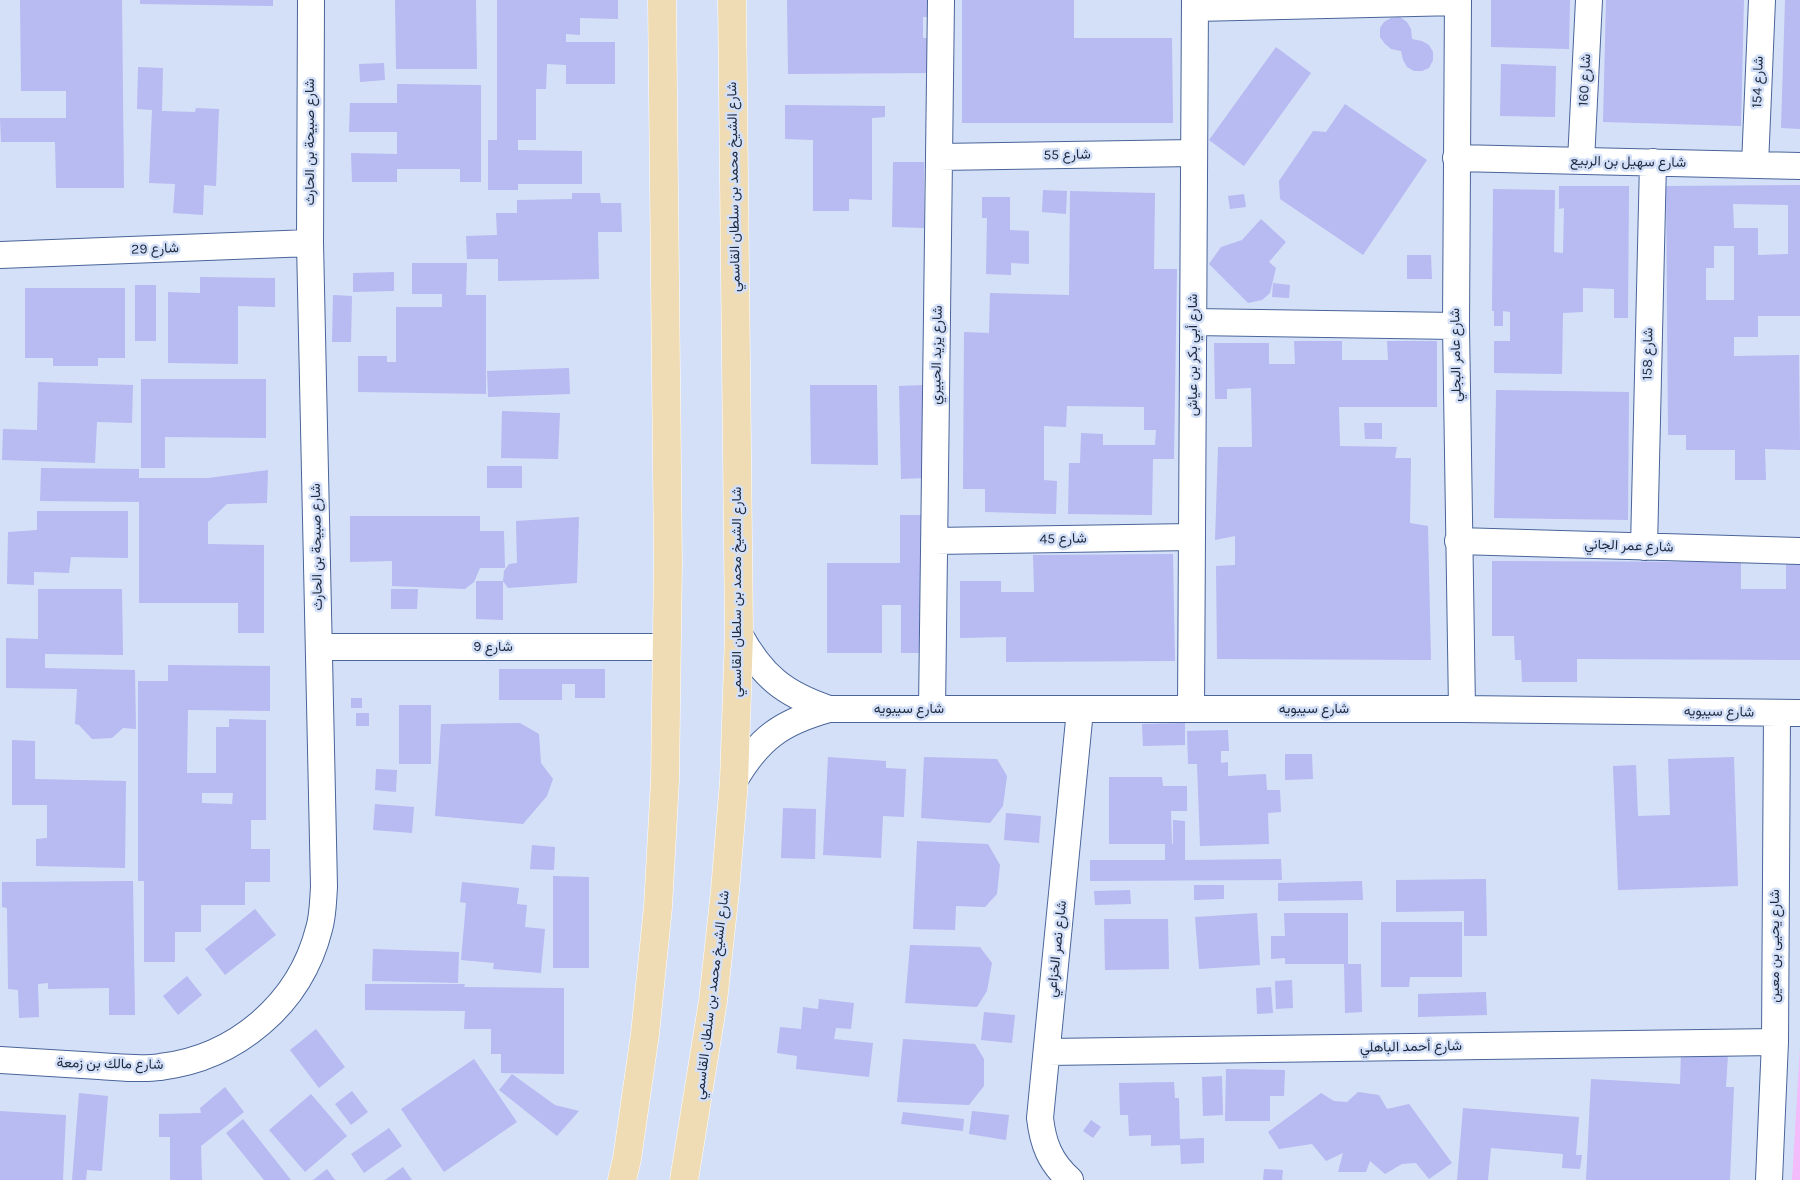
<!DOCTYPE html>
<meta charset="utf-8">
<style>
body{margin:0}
canvas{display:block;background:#d3e0f7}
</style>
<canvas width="1800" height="1180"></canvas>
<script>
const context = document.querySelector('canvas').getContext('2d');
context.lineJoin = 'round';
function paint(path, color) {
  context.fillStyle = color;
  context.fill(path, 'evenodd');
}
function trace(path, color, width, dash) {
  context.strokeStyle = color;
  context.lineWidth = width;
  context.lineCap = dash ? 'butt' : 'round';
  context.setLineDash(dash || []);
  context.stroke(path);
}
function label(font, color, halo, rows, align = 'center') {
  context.font = font + ' Karla,Vazirmatn,sans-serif';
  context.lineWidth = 5;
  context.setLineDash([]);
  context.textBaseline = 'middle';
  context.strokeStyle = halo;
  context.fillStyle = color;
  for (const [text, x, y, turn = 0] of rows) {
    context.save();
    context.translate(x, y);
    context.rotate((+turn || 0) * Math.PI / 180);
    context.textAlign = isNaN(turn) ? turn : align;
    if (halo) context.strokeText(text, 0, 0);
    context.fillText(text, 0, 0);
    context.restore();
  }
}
paint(new Path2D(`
 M1800,1048V1180H1792Z`), '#f3bbfa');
paint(new Path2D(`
 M20,0H122L124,188H56L55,142H1L0,118H66V91H21Z
 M140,0H273V6L140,4Z
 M395,0H476L477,69H396Z
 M497,0H618V19L580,18V35L566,34V42H615V84H566V65L547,64L546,89H536V140H518V150L582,151V184H518V190H488V140H497Z
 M787,0H932L933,17H923V38H932L933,73L788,74Z
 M962,0H1074V38H1172L1173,123H962Z
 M1491,0H1570L1569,49L1491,47Z
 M1606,0H1744L1741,126L1603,122Z
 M1785,0H1800V129L1781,128Z
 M1400,17L1407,22L1411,29L1412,39L1422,41L1429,45L1433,52V60L1429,68L1422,71H1414L1407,67L1403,60L1401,51L1391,49L1385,44L1380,37V28L1384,22L1391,18Z
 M1276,47L1311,73L1244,166L1209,140Z
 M384,63L385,80L360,82L359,64Z
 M1501,64L1556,66L1555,117L1500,116Z
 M138,67L163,68L162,111L195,112L196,108L219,109L216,186L204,185L203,215L173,213L175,184L149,183L152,110L137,109Z
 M397,84L481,85V182H460V169H397V182H352L351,153L397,154V132H349L350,103H397Z
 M1345,104L1427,160L1363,255L1280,199L1279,181L1313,131L1326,132Z
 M785,105L885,106V117L872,118V200L849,199V211H813V140L785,139Z
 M893,162H924V228L892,227Z
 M1800,185V316H1758V337H1734V356L1799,355L1800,450L1765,449L1766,480H1735V450H1686V435H1668L1666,186ZM1733,204L1788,205V254L1758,255V228H1734ZM1714,246H1734V300H1706V268H1714Z
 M1559,186H1629L1628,318H1614V289L1583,288V312L1563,313L1562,374L1494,373V341H1510V312L1503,311V326H1494V311H1492L1493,189L1555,190L1554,252L1563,253L1564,208L1559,209Z
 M1043,190L1067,191L1066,214L1042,212Z
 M1070,191L1155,193L1154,269H1177L1174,459H1153L1152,515L1068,514L1069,463H1080L1081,433L1103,434V445H1155L1156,430H1144V407L1067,406L1066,427L1044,426V480L1057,481L1056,514L985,512V489H963L964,332L989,333L990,293L1069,295Z
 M572,193H600L601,203H621L622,232H598L599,279L498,281V259H467L466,236L497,235L496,213H517V200L572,199Z
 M1244,194L1246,207L1230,209L1228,196Z
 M982,197H1010V230L1029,231V264L1011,263V275L986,274L987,218H982Z
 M1261,219L1286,242L1269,262L1276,268L1270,293L1262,300L1248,303L1209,264L1221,247L1242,240Z
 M1407,255H1431L1432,279H1407Z
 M412,263H467L466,295H486V394L358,392V356H387V362H396V307H442V294H412Z
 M394,272V291L353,292V273Z
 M200,277L275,278V307L238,306V364L168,363V292L200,293Z
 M1273,283L1290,285L1289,298L1272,297Z
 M135,285H156V341H135Z
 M25,288H125V358H98V366H53V358H25Z
 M333,295L352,296L351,342H332Z
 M1294,341H1342V360H1388L1387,341H1437V407H1339L1340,446L1397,447L1395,458H1411L1410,523L1428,526L1431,660L1217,659L1216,566L1235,565V536L1215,540L1218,447H1252L1251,388L1227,389V399H1215L1214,343H1269V364H1295Z
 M569,368L570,394L488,397L487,371Z
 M141,379H266V438L165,437V468H141Z
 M38,382L133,385L132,423L97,422L95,463L2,460L3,429L37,430Z
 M810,385H877L878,465L811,464Z
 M923,385L925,478L901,479L899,386Z
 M1496,390L1629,392L1628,520L1494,518Z
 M502,411L560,413L558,459L501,458Z
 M1364,423H1382V439H1365Z
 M487,466H522V488H487Z
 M41,468L139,469V478H208L268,470L267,503L227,504L208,522V544L264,545V633H238V603H139V502L40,501Z
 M37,511H128V558L71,557L69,573L34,572V585L7,584L8,532L37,530Z
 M900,515H922L923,653H901V605H882V653H827V563H900Z
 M350,516H480V531H504L505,568H480L474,582L465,589L392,586V561L350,562Z
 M579,517L577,583L508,588L503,581L504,571L509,564L517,563L516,521Z
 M1173,554L1175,661L1006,662V637L960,638V581H1001V592H1034L1033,555Z
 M1492,561L1741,562V589H1786V564H1800V660L1577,659V682H1522L1521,660H1515L1514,636H1492Z
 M476,581H503V620L476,619Z
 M38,589H122L123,655L45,654V668L135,670L136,729L123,728L112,738L92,739L79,725L75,724L77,689L6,688V638L38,639Z
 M391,589H418L417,609H391Z
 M168,665L270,666V711L188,710L187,773H216V727H229V719L266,720V820H251V849H270V882H245V905H201V932H175V962H144V881H138V681H168ZM202,793H233L232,804L202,803Z
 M499,669H605V698H575V684H562V700H499Z
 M351,698H362V708H351Z
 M399,705H431V764H399Z
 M356,713H369V726H356Z
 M520,723L539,734L541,763L553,779L547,796L523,824L435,816L441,724Z
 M1185,723V745L1143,746L1142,724Z
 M1228,730L1229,751H1221V763L1228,762V776L1266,774L1267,790H1280L1281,812L1268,813L1269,844L1200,846L1197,764H1188L1187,731Z
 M12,740L35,741V779L126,781L125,868L36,866V839L47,838V805H12Z
 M1285,754H1312L1313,779L1285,780Z
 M828,757L886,761V768L906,769L904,817L883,816L881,858L823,855Z
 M924,757L997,759L1007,776L1003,806L990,823L921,818Z
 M1734,757L1738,886L1618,890L1613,766L1636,765L1638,816L1670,815L1668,759Z
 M376,769L397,770L396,792L375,790Z
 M1109,777H1162L1163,786H1187V811H1171L1172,844H1173V820L1185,821V860L1281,859L1282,880L1090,881V860H1165V844H1109Z
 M375,804L414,807L412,833L373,830Z
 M783,808L816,809L815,859L781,858Z
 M1006,813L1041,816L1039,843L1004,840Z
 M917,841L988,844L1000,865L997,894L985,907L956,906L955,930L913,929Z
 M532,845L555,847L554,870L530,869Z
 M553,876L589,877V968H553Z
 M1486,879L1487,936H1464V911L1396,912V880Z
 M133,881L135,1015H109V988L48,989V983L38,984L39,1017L19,1018L18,990L8,989L7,908L2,907V882Z
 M1362,881L1363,900L1278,901V883Z
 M462,882L519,888L517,904L527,905L525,927L545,929L541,973L493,969L494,963L461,960L466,903L460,902Z
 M1194,885H1224V899L1194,900Z
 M1130,890L1131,904L1095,905L1094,891Z
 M255,909L276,935L225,975L205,949Z
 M1257,913L1260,965L1199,969L1195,917Z
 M1284,913H1348V964H1361L1362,1012L1345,1013L1344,964H1285V958L1271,959V936H1285Z
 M1104,919H1168L1169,969L1105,970Z
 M1381,922H1462V977H1410L1409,987H1381Z
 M910,945L980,947L992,963L987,991L977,1007L905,1003Z
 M373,949L459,952L458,983L372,981Z
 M187,976L202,995L178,1015L163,996Z
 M1292,980L1293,1008L1276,1009L1275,981Z
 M365,984H465L464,987L564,988V1074L501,1073V1054H491V1029H464L465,1011L365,1010Z
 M1271,987L1273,1013L1257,1014L1256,988Z
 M1486,992L1487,1015L1418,1017V994Z
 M819,999L854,1003L851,1029L836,1028L834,1039L873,1043L869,1077L796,1069L797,1056L777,1053L780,1027L801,1029L803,1007L818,1009Z
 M984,1012L1015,1015L1012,1043L981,1040Z
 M316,1029L345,1067L319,1088L290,1050Z
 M903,1039L975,1044L984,1059V1086L969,1105L897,1102Z
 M1681,1052L1728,1055L1726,1087H1734L1730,1180H1586L1591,1079L1680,1084Z
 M474,1059L517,1122L444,1172L401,1109Z
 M1226,1069L1285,1070L1284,1096H1270V1121H1225Z
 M512,1074L555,1105L579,1111L557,1136L499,1090Z
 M1222,1076L1223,1115L1203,1116L1202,1077Z
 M1174,1082L1175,1098H1179L1180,1139L1204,1138V1163L1181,1164L1180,1145L1151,1146V1135L1129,1136L1128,1115H1120L1119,1083Z
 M225,1087L244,1112L201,1146L202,1180H170V1137H159V1114L201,1113L200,1108Z
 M352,1091L368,1112L351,1125L335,1104Z
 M1358,1092L1379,1095L1387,1109L1409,1104L1452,1163L1429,1179L1416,1163L1402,1164L1385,1174L1370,1161L1366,1172H1338L1343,1153L1326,1161L1312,1144L1279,1149L1268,1132L1321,1093L1334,1101L1347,1102Z
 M79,1093L108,1096L102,1171L87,1170L86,1180H72Z
 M311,1094L347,1136L305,1172L269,1130Z
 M1463,1108L1579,1117L1576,1155H1582L1580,1169L1562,1168L1563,1154L1491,1148L1488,1180H1457Z
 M0,1111L66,1115L63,1180H0Z
 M972,1111L1009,1115L1006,1140L969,1134Z
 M903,1112L964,1119L963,1131L901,1124Z
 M243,1119L291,1180H264L226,1133Z
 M1091,1120L1101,1127L1093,1138L1083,1131Z
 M389,1128L402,1146L364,1173L351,1154Z
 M403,1167L412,1180H385Z
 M327,1169L335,1180H313Z
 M1264,1169L1283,1170L1282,1180H1263Z`), '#b8baf2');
const street = new Path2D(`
 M1458,0L1456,326L1462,709
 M1195,8L1458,2
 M939,157L1194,153
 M1456,158L1800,166
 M1581,161L1589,0
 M1755,165L1762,0
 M0,255L310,243
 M1194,322L1456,326
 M934,541L1192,537
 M1458,541L1800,551
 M1644,547L1653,162
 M739,634C762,676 784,694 829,709
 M319,647H667
 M932,709L941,0
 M1191,709L1195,0
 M734,781C759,738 782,722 829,709H1462L1800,713
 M1047,1052L1775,1042
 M0,1060C33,1062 66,1064 99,1066C119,1067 140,1070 160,1067C236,1058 300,1004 319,929C323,916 323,901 324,887L310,243L311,0
 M1070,1180C1050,1162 1043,1144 1040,1118L1080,710
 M1769,1180L1775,1042L1777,713`);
const primary = new Path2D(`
 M622,1180L627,1159L645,1034L658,907L665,780L668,562L662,0
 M684,1180L713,1001L725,891L734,781L739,634L732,0`);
trace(street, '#4a6599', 28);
trace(primary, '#fff', 29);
trace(street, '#fff', 26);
trace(primary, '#efdbb4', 28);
label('14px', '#1d293f', '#d3e0f7', [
 ["شارع 160",1585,80,-87],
 ["شارع 154",1758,82,-88],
 ["شارع صبيحة بن الحارث",310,142,-90],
 ["شارع 55",1067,155,-1],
 ["شارع سهيل بن الربيع",1628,162,1],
 ["شارع الشيخ محمد بن سلطان القاسمي",734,187,-91],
 ["شارع 29",155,249,-2],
 ["شارع 158",1648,354,-89],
 ["شارع يزيد الحبيري",937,355,-89],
 ["شارع أبي بكر بن عياش",1193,355,-90],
 ["شارع عامر البجلي",1456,355,-91],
 ["شارع 45",1063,539,-1],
 ["شارع عمر الجاني",1629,546,2],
 ["شارع صبيحة بن الحارث",317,547,-91],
 ["شارع الشيخ محمد بن سلطان القاسمي",737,592,-90],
 ["شارع 9",493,647],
 ["شارع سيبويه",909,709],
 ["شارع سيبويه",1314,709],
 ["شارع سيبويه",1719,712,1],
 ["شارع يحيى بن معين",1775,946,-90],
 ["شارع نصر الخزاعي",1057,949,-84],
 ["شارع الشيخ محمد بن سلطان القاسمي",712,995,-83],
 ["شارع أحمد الباهلي",1411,1047,-1],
 ["شارع مالك بن زمعة",110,1064,1]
]);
</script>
